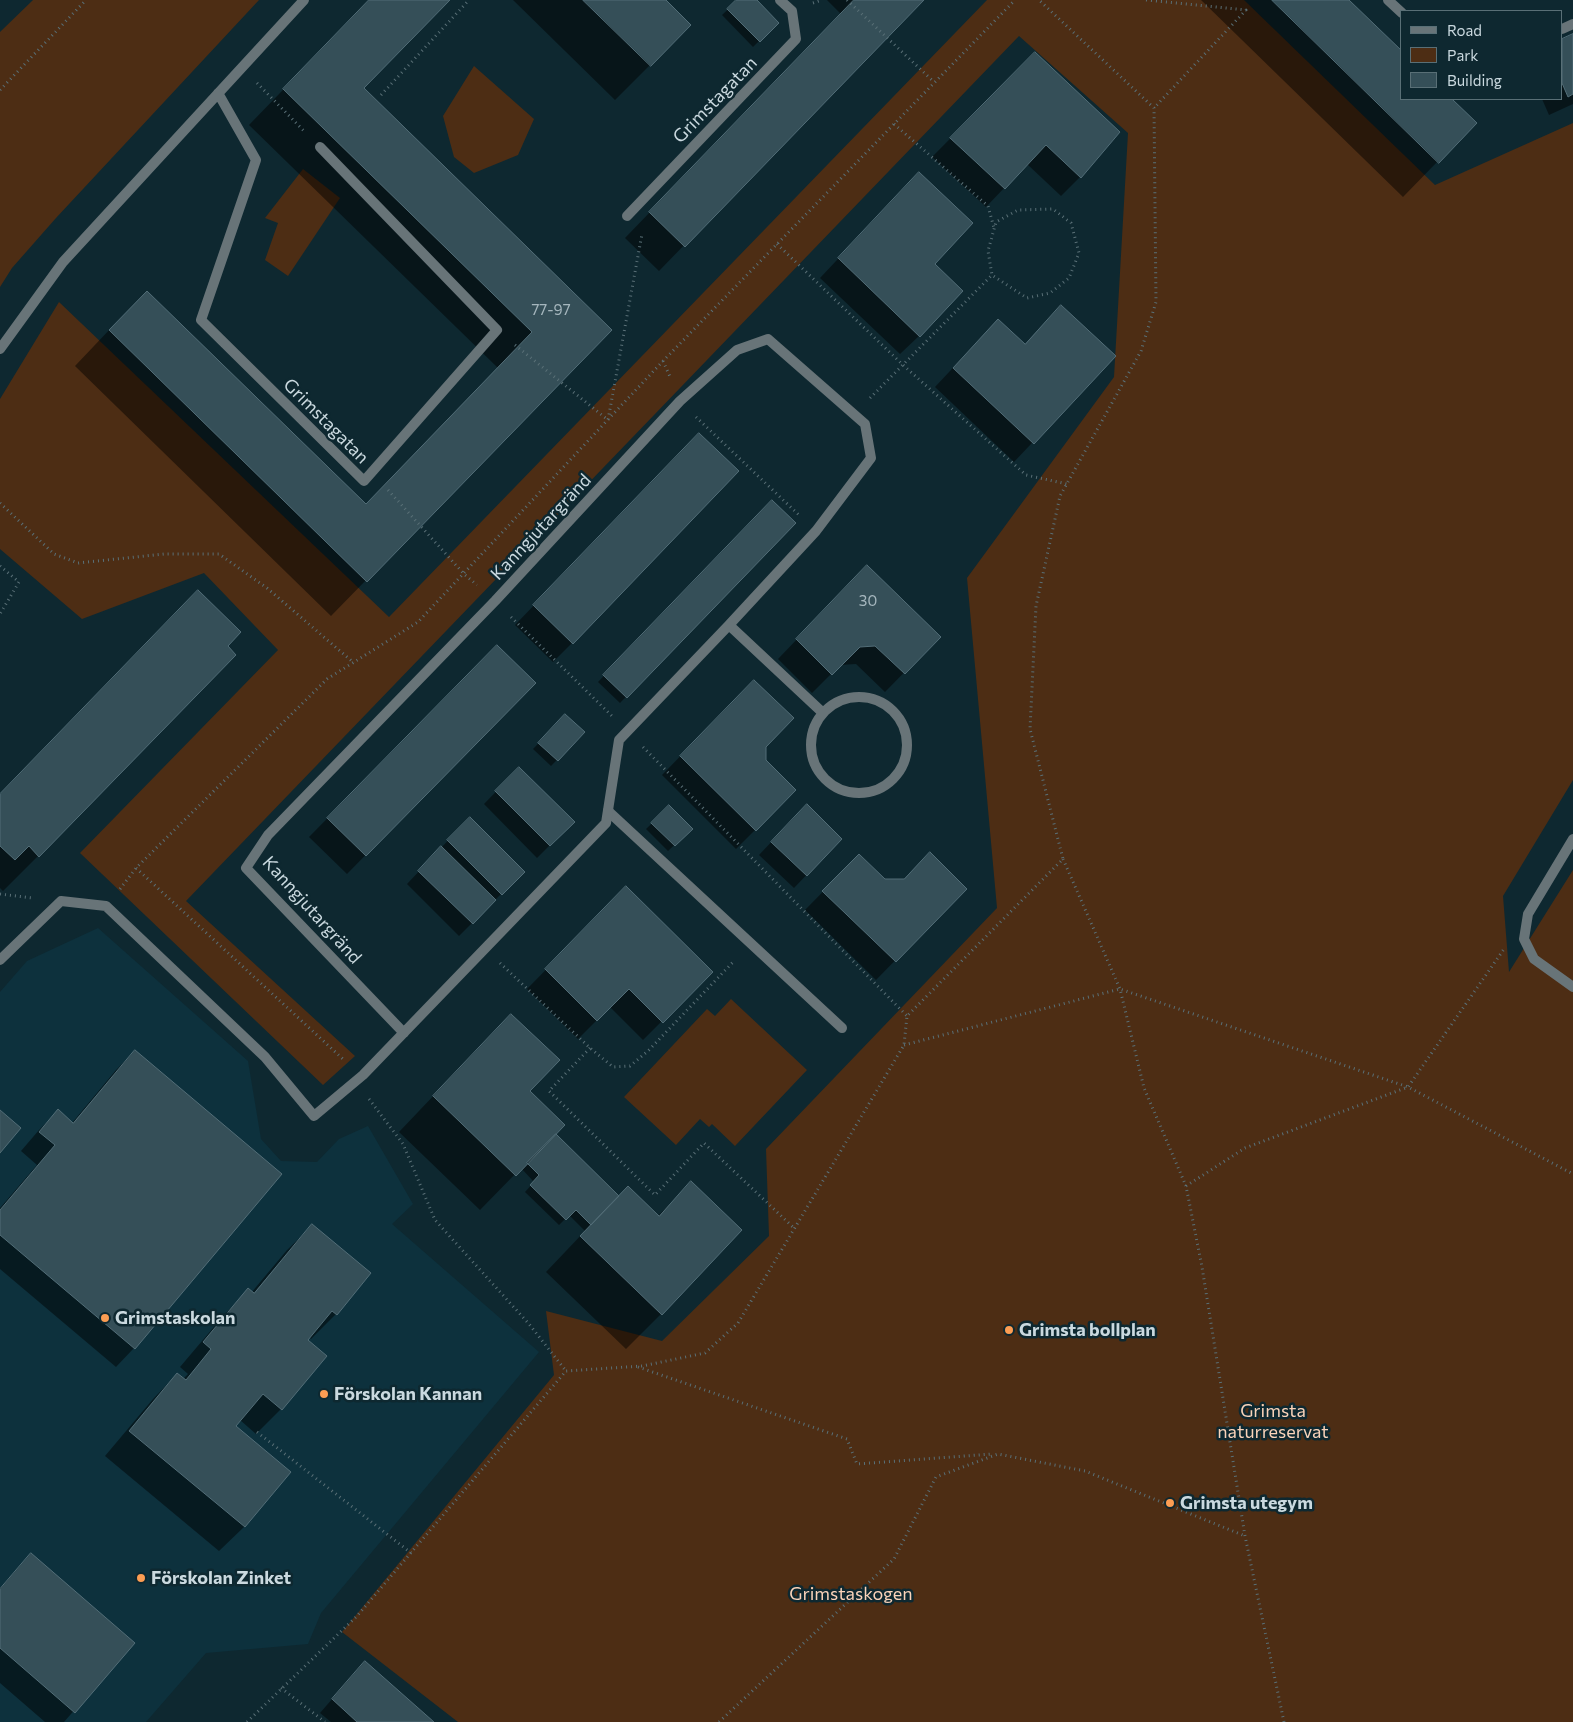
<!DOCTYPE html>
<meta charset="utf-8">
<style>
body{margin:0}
#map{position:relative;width:1573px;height:1722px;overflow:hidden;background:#0e2830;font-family:Commissioner,sans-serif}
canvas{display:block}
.legend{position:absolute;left:1400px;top:10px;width:162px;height:90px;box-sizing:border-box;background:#0e2830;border:1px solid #596f76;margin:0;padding:6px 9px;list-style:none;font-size:15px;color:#cad9df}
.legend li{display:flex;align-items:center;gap:10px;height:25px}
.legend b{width:25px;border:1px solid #596f76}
</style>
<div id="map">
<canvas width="1573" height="1722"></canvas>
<ul class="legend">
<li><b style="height:6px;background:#687478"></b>Road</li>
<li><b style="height:14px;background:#4d2d14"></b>Park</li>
<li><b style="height:14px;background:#354f58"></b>Building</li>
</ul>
</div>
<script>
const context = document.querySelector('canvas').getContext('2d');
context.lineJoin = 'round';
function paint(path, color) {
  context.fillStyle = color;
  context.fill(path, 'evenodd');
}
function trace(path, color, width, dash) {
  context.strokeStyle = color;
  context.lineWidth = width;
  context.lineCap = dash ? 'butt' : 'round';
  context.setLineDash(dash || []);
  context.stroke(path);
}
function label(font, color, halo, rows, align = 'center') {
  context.font = font + ' Commissioner,sans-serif';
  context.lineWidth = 5;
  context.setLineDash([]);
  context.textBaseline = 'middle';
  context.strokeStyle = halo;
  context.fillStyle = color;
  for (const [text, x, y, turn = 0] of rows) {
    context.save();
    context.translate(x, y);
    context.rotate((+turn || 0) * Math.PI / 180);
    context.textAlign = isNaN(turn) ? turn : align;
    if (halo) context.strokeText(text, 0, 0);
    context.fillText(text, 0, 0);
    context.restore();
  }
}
paint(new Path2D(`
 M98,928L248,1061L261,1139L281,1161L317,1162L339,1139L368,1126L413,1204L392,1224L539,1352L321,1613L308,1644L206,1653L146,1722H0V992L27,961Z`), '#0d313d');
paint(new Path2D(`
 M33,0H259L56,218L12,268L0,287V32Z
 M987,0H1244L1435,185L1573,123V780L1503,896L1509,972L1573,870V1722H458L342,1632L554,1375L546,1311L662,1341L769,1236L766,1149L997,908L967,578L1114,377L1128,133L1019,36L186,901L355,1056L323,1085L80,853L278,650L204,573L82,619L0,549V399L59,302L389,617Z
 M474,66L534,119L518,155L474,173L454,157L443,116Z
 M303,169L340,198L288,276L265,260L278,223L265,218Z
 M731,999L807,1070L735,1146L712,1124L709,1127L700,1119L676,1145L624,1097L707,1009L715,1016Z`), '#4d2d14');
paint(new Path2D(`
 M370,0H448L362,88L610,330L331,616L75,366L112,327L365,505L498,368L249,125Z
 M513,0H664L690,25L615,100Z
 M738,0H755L777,23L753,47L722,15Z
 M827,0H922L659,271L625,238L841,14Z
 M1201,0H1348L1402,99H1450L1475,123L1403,197Z
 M1573,35V104L1549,115L1542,99H1562V40Z
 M1035,53L1080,177L1061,196L1027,164L986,207L932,157Z
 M900,193L933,264L919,336L900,354L820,278Z
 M979,340L1024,345L1114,356L1014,462L935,387Z
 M680,453L572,643L553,662L515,625Z
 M772,502L794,523L620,703L598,682Z
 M848,586L939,637L885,692L856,664L840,665L812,693L778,659Z
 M226,646L38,856L3,891L0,888V795Z
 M497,646L534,683L347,874L309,837Z
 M735,700L764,746L765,761L755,830L736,849L662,775Z
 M565,716L583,733L551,766L533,749Z
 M519,768L573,822L537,858L484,804Z
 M669,807L691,829L668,851L646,829Z
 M794,818L841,839L794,888L759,855Z
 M457,831L523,872L459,936L407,884Z
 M859,855L885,880L965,889L876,980L805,910Z
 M626,888L711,972L643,1040L610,1007L578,1039L527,989Z
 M135,1051L134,1348L116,1367L0,1269V1208L37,1165L21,1151L39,1130L58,1111L72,1123L116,1070Z
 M476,1051L528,1091L547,1141L618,1197L658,1216L691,1183L661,1314L626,1349L546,1272L585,1231L569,1215L559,1225L525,1192L534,1182L521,1168L480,1210L399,1132Z
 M312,1226L370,1274L336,1314L311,1339L309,1337L306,1340L325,1356L281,1409L256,1434L240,1420L235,1426L289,1472L244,1527L219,1551L105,1456L153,1399L177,1374L183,1379L188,1374L180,1367L224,1315L248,1290L251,1293L287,1250Z
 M31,1554L133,1643L64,1722H45L0,1683V1588Z
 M353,1675L433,1722H331L320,1713Z`), '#0007');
const building = new Path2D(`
 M369,0H450L364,88L612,330L367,582L109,330L147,291L366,504L532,332L283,89Z
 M583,0H666L691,25L651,66Z
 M736,0H757L779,23L760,42L727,9Z
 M854,0H924L685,247L649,212Z
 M1272,0H1349L1402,51V99H1452L1477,123L1439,163Z
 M1573,34V94L1568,97L1562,83V39Z
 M1035,52L1120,132L1081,178L1046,145L1005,189L950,138Z
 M919,172L973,223L935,264L963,291L920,337L838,258Z
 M1061,305L1116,356L1034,444L953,368L998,319L1025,344Z
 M699,433L739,471L573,644L533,605Z
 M772,500L796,523L627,698L603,675Z
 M867,565L941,637L905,674L875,646L860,647L832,675L796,639Z
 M198,590L241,632L228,646L236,655L39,857L29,846L15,860L0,846V794Z
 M497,645L536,683L366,856L327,818Z
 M754,680L794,718L766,747V760L796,790L756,831L680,756Z
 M565,714L585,732L558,761L538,743Z
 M519,767L575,822L550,846L495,791Z
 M807,804L842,839L807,876L771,842Z
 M669,805L693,829L675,846L651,823Z
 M470,817L525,872L502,895L447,840Z
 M441,846L496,900L473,924L418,871Z
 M930,852L967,889L896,962L822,891L859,854L885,879H904Z
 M626,886L713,972L663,1023L629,989L597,1021L545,969Z
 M511,1014L560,1060L530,1091L565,1125L516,1176L433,1096Z
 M135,1050L282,1174L135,1349L0,1235V1210L55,1145L39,1132L58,1109L73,1123Z
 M0,1110L21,1128L0,1153Z
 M556,1134L619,1196L591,1225L576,1210L566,1220L530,1185L539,1175L527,1163Z
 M691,1181L742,1230L662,1315L580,1236L628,1186L659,1216Z
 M312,1224L371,1273L337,1315L332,1311L308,1340L327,1356L282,1410L263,1394L236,1426L291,1472L245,1527L129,1431L177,1373L186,1380L211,1349L203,1342L248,1288L254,1293Z
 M31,1553L135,1643L75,1713L0,1648V1589Z
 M365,1661L434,1722H357L332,1699Z`);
paint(building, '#354f58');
trace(building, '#526d77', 1);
trace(new Path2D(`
 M847,0L934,82
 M1146,0L1246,10L1154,108
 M813,3L822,0
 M257,83L305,132
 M0,90L86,0
 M381,95L469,0
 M894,124L988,206L994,228
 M777,244L903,365L1026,475L1067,484
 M515,345L608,420L642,234
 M663,361L671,379
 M870,398L992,275L988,251L996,222L1018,210L1053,209L1071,223L1079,253L1069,278L1050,293L1027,298L992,275
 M696,417L800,516
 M388,490L464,574L477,585
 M0,503L54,554L78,563L164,554H219L267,588L354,663
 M0,566L19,582L0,614
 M511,617L612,716
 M643,747L907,1016
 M1063,859L1120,989L1144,1088L1186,1186
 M136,868L344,1060
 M120,889L136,868L327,679L418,622L663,361L1015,0
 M0,894L32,898
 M500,963L590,1048L613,1067L630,1066L648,1051L735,960
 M904,1045L1120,989L1408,1087L1573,1174
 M590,1048L549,1091L655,1195L704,1143L795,1229
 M369,1099L403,1144L435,1220L529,1324L566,1371
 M638,1367L847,1439L857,1464L992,1454
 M257,1432L411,1553
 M281,1688L325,1722
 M247,1722L357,1616L566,1371L642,1366L705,1353L738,1323L904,1045L907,1016L1063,859L1030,729L1036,606L1060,496L1141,351L1156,302L1154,108L1039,0
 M719,1722L894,1559L936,1477L998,1454L1085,1471L1245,1536
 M1284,1722L1245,1536L1202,1267L1186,1186L1245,1148L1408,1087L1504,949`), '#5a7077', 3, [1, 4]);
trace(new Path2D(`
 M1388,0L1402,13
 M1562,29L1573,24
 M608,811L842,1028`), '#687478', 10);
trace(new Path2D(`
 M218,93L256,160L201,320L364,481L497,330L320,147
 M627,216L796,39L792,11L780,0
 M0,349L63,262L304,0
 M811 745a48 48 0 1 1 96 0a48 48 0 1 1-96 0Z
 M1573,839L1528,914L1524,939L1534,959L1573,987
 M0,960L61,901L106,906L265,1057L314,1116L363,1075L606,823L619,740L729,625
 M404,1033L246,868L268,835L495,601L680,401L737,350L768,339L865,424L871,458L816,531L729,625L823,713`), '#687478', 10);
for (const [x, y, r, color] of [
 [105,1318,5,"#fc9d53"],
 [1009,1330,5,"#fc9d53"],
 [324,1394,5,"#fc9d53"],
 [1170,1503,5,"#fc9d53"],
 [141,1578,5,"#fc9d53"]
]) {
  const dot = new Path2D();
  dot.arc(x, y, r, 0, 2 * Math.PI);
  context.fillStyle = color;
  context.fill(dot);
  trace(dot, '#0e2830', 2);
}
label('15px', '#a5b6bd', null, [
 ["77-97",551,310],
 ["30",868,601]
]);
label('18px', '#cad9df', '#0e2830', [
 ["Grimstagatan",715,100,-46],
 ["Grimstagatan",326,421,45],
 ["Kanngjutargränd",541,527,-47],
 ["Kanngjutargränd",312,910,48]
]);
label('bold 18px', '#cad9df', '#0e2830', [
 ["Grimstaskolan",115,1318],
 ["Grimsta bollplan",1019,1330],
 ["Förskolan Kannan",334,1394],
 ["Grimsta utegym",1180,1503],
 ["Förskolan Zinket",151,1578]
], 'left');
label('18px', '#fad3b9', '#0e2830', [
 ["Grimsta",1273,1411],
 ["naturreservat",1273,1432],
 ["Grimstaskogen",851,1594]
]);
</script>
